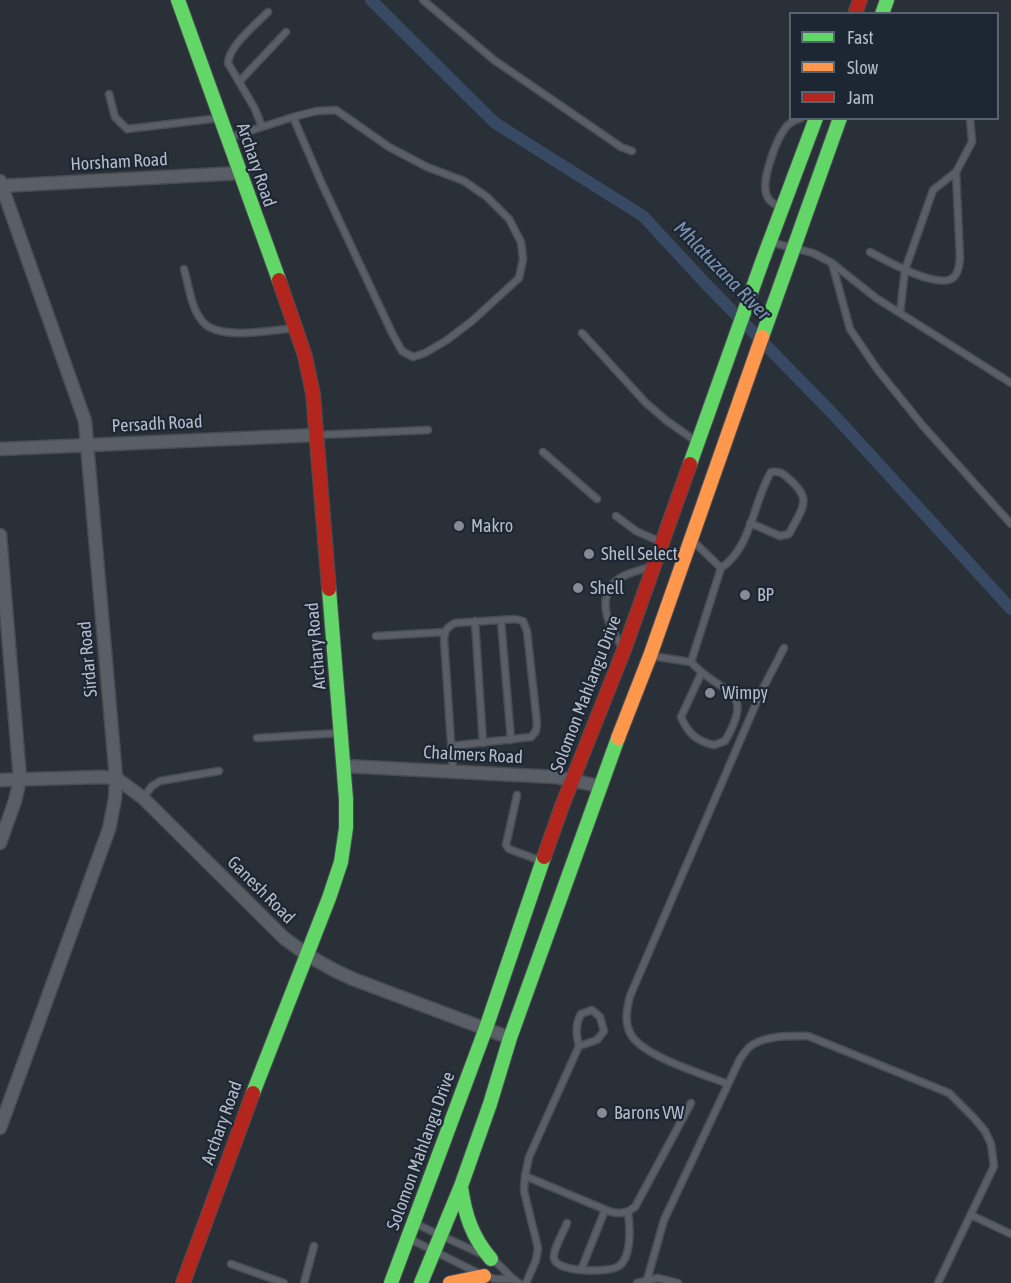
<!DOCTYPE html>
<style>
body{margin:0}
#map{position:relative;width:1011px;height:1283px;overflow:hidden;background:#2a3038;font-family:"Asap Condensed",sans-serif}
canvas{display:block}
.legend{position:absolute;left:789px;top:12px;width:210px;height:108px;box-sizing:border-box;background:#1d2633;border:2px solid #59626f;margin:0;padding:8px 10px;list-style:none;font-size:18px;color:#b4bcc9}
.legend li{display:flex;align-items:center;gap:12px;height:30px}
.legend b{width:30px;border:2px solid #59626f}
</style>
<div id="map">
<canvas width="1011" height="1283"></canvas>
<ul class="legend">
<li><b style="height:8px;background:#63d668"></b>Fast</li>
<li><b style="height:8px;background:#ff974d"></b>Slow</li>
<li><b style="height:8px;background:#b3261e"></b>Jam</li>
</ul>
</div>
<script>
const context = document.querySelector('canvas').getContext('2d');
context.lineJoin = 'round';
function trace(path, color, width, dash) {
  context.strokeStyle = color;
  context.lineWidth = width;
  context.lineCap = dash ? 'butt' : 'round';
  context.setLineDash(dash || []);
  context.stroke(path);
}
function label(font, color, halo, rows, align = 'center') {
  context.font = font + ' "Asap Condensed",sans-serif';
  context.lineWidth = 4.5;
  context.setLineDash([]);
  context.textBaseline = 'middle';
  context.strokeStyle = halo;
  context.fillStyle = color;
  for (const [text, x, y, turn = 0] of rows) {
    context.save();
    context.translate(x, y);
    context.rotate((+turn || 0) * Math.PI / 180);
    context.textAlign = isNaN(turn) ? turn : align;
    if (halo) context.strokeText(text, 0, 0);
    context.fillText(text, 0, 0);
    context.restore();
  }
}
trace(new Path2D(`
 M371,0L495,123L643,216L706,284L834,415L1011,609`), '#384963', 12);
const lane = new Path2D(`
 M423,0L494,60L621,147L632,151
 M239,82L286,32
 M109,94L115,117L127,129L220,118
 M262,127L255,109L228,63C229,46 256,24 268,12
 M228,138L293,117L317,111L336,110L389,147L427,167L464,181L487,197L509,219L521,242L523,259L519,278L472,321L447,340L425,353L413,357L402,351L393,335L322,184L293,117
 M782,207C776,205 770,203 767,196C760,182 777,136 788,125C792,121 796,120 801,118
 M770,242L813,253L832,263L876,298L1011,383
 M870,252C885,260 939,291 954,277C959,272 959,265 960,259L956,172L972,142L970,118
 M832,263L850,329L877,369L923,426L1011,524
 M184,269C189,286 191,309 203,322C219,341 273,330 295,328
 M900,313L905,270L933,190L956,172
 M582,333L646,403L667,421L697,442
 M317,435L428,430
 M543,452L597,499
 M616,516L636,531L661,542
 M721,568C752,547 753,502 771,472C779,471 783,473 788,478C814,500 802,508 789,534L780,536L750,523
 M475,621L483,743
 M501,621L511,740
 M376,636L445,632
 M622,647C611,629 597,605 612,585C620,574 638,571 650,567
 M652,656L691,662L721,568L692,540
 M691,662C721,696 757,686 725,741L714,745C696,741 688,733 681,717L701,674
 M257,738L340,733
 M451,746L531,737L536,731L537,723L527,631L523,621L515,619L455,623C447,627 445,630 444,639L453,772
 M517,795L506,845L509,849L541,861
 M143,798L152,786L160,781L219,771
 M728,1084C703,1074 641,1056 630,1033C624,1020 627,1009 630,996L761,692L784,648
 M525,1176L611,1212C621,1214 627,1213 635,1207L691,1103
 M971,1215L1011,1234
 M414,1223L479,1253
 M567,1223C563,1233 553,1249 554,1258C556,1273 610,1273 619,1266C632,1257 630,1226 628,1212
 M408,1238L484,1276L496,1279H512
 M493,1260C503,1267 509,1277 519,1283
 M231,1264L284,1283
 M581,1270L605,1210
 M647,1280L664,1220L740,1059C743,1055 747,1048 752,1045C768,1035 791,1036 808,1036L949,1093L974,1118L985,1131L991,1144L994,1166L938,1283
 M304,1283L314,1246
 M526,1283L536,1260L538,1248L524,1191L525,1176L529,1157L579,1046C576,1034 575,1025 581,1014L592,1010L600,1017L604,1031L597,1040L579,1046
 M637,1283L658,1278L678,1283`);
const street = new Path2D(`
 M0,181L85,421L116,778L115,799L109,829L0,1128
 M0,186L240,173
 M0,449L316,435
 M0,535L20,779L15,801L0,843
 M344,766L556,777L599,786
 M0,780L101,777L116,778L143,798L284,938C306,955 327,968 353,979L510,1038`);
const fast = new Path2D(`
 M178,0L279,280
 M882,14L887,0
 M762,337L840,118
 M690,464L762,262L816,118
 M253,1093L329,898L341,862L346,828V799L329,589
 M461,1187C465,1215 472,1237 491,1259
 M391,1283L486,1028L544,857
 M421,1283L461,1186L490,1104L510,1038L618,738`);
const slow = new Path2D(`
 M618,738L650,656L762,337
 M450,1283L484,1276`);
const jam = new Path2D(`
 M855,14L860,0
 M279,280L305,356L313,394L329,589
 M544,857L562,806L624,650L690,464
 M183,1283L253,1093`);
trace(lane, '#484c53', 9);
trace(street, '#484c53', 15);
trace(fast, '#484c53', 16);
trace(slow, '#484c53', 16);
trace(jam, '#484c53', 16);
trace(lane, '#5a5e66', 6);
trace(street, '#5a5e66', 12);
trace(fast, '#63d668', 14);
trace(slow, '#ff974d', 14);
trace(jam, '#b3261e', 14);
for (const [x, y, r, color] of [
 [459,526,6,"#848b96"],
 [589,554,6,"#848b96"],
 [578,588,6,"#848b96"],
 [745,595,6,"#848b96"],
 [710,693,6,"#848b96"],
 [602,1113,6,"#848b96"]
]) {
  const dot = new Path2D();
  dot.arc(x, y, r, 0, 2 * Math.PI);
  context.fillStyle = color;
  context.fill(dot);
  trace(dot, '#1d2633', 2);
}
label('18px', '#b4bcc9', '#1d2633', [
 ["Horsham Road",119,162,-3],
 ["Archary Road",256,165,71],
 ["Persadh Road",157,424,-3],
 ["Archary Road",316,646,-95],
 ["Sirdar Road",88,659,-95],
 ["Solomon Mahlangu Drive",586,694,-69],
 ["Chalmers Road",473,755,3],
 ["Ganesh Road",261,890,45],
 ["Archary Road",222,1123,-70],
 ["Solomon Mahlangu Drive",421,1151,-70]
]);
label('18px', '#b4bcc9', '#1d2633', [
 ["Makro",471,526],
 ["Shell Select",601,554],
 ["Shell",590,588],
 ["BP",757,595],
 ["Wimpy",722,693],
 ["Barons VW",614,1113]
], 'left');
label('italic 20px', '#7c92b1', '#1d2633', [
 ["Mhlatuzana River",722,271,46]
]);
</script>
